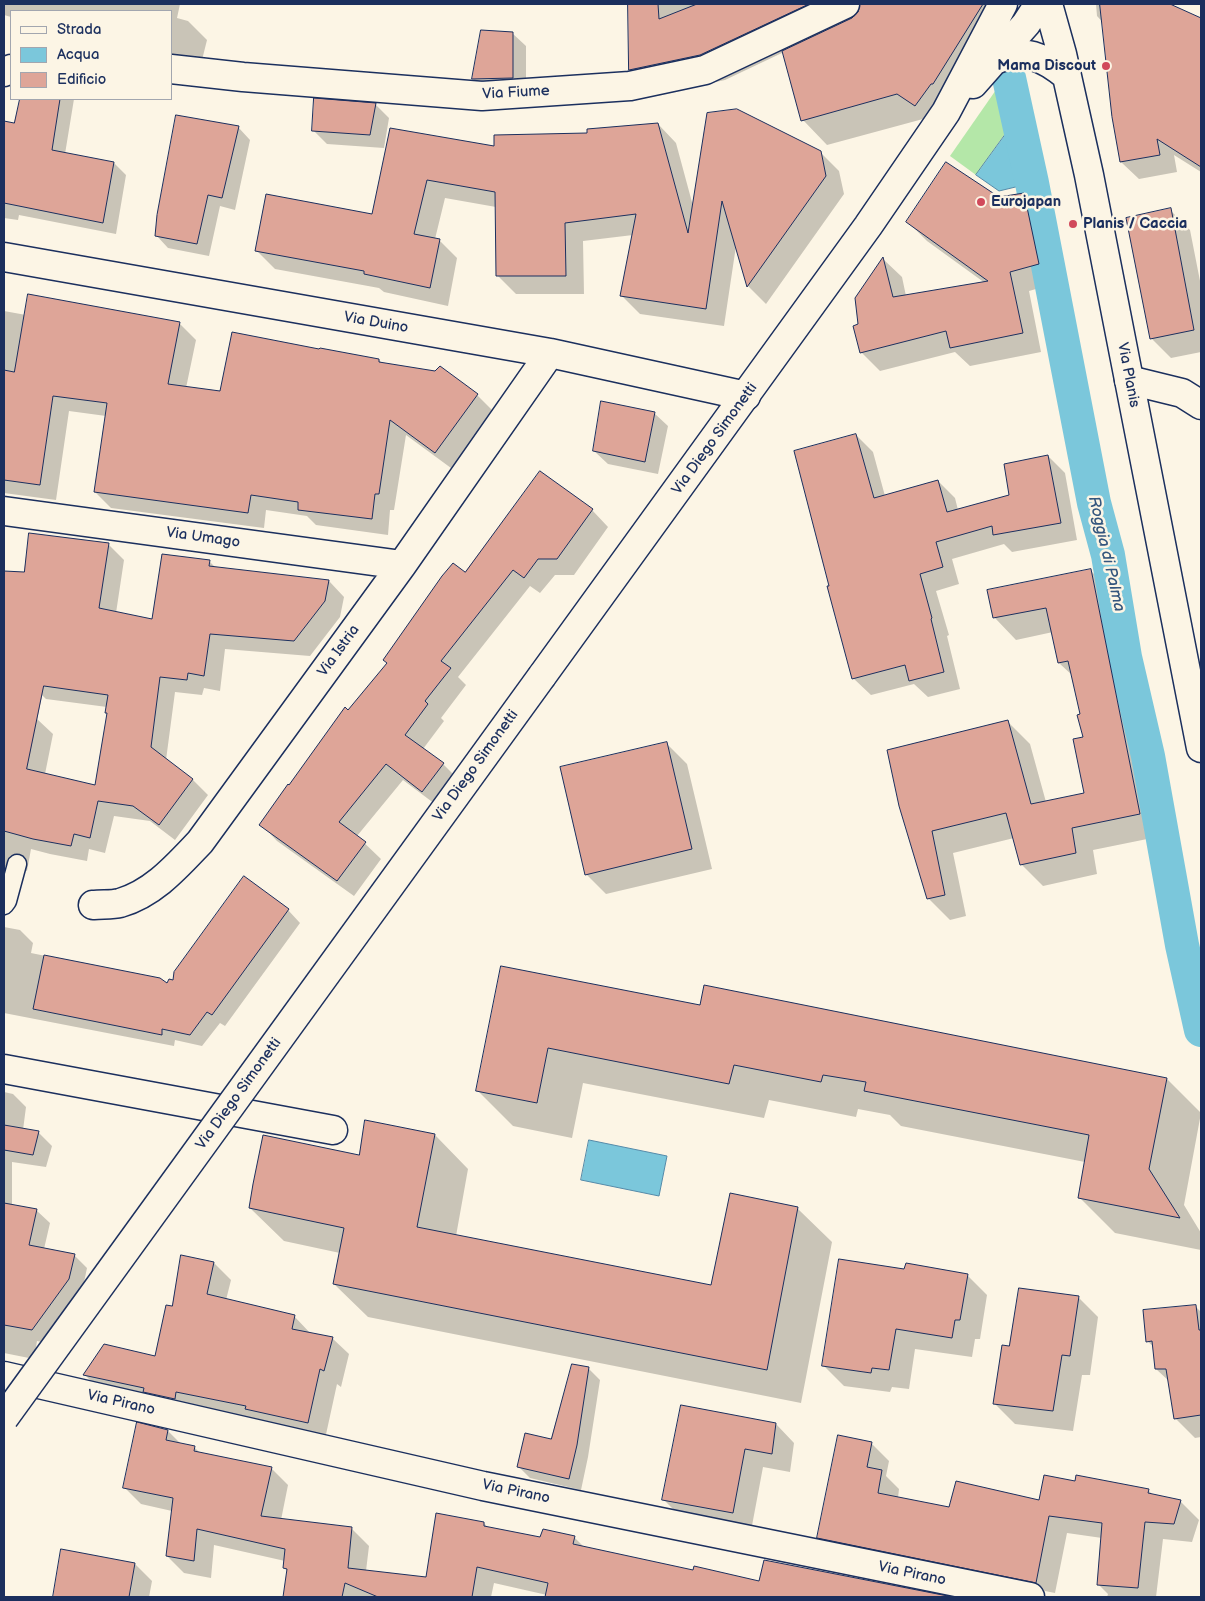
<!DOCTYPE html>
<style>
body{margin:0}
#map{position:relative;width:1205px;height:1601px;overflow:hidden;background:#fcf5e5;font-family:"Balsamiq Sans",sans-serif}
canvas{display:block}
.frame{position:absolute;inset:0;border:5px solid #1b2f5e;pointer-events:none}
.legend{position:absolute;left:10px;top:10px;width:162px;height:90px;box-sizing:border-box;background:#fcf5e5;border:1px solid #a2a6af;margin:0;padding:6px 9px;list-style:none;font-size:15px;color:#1b2f5e}
.legend li{display:flex;align-items:center;gap:10px;height:25px}
.legend b{width:25px;border:1px solid #a2a6af}
</style>
<div id="map">
<canvas width="1205" height="1601"></canvas>
<div class="frame"></div>
<ul class="legend">
<li><b style="height:6px;background:#fcf5e5"></b>Strada</li>
<li><b style="height:14px;background:#7bc7db"></b>Acqua</li>
<li><b style="height:14px;background:#dea598"></b>Edificio</li>
</ul>
</div>
<script>
const context = document.querySelector('canvas').getContext('2d');
context.lineJoin = 'round';
function paint(path, color) {
  context.fillStyle = color;
  context.fill(path, 'evenodd');
}
function trace(path, color, width, dash) {
  context.strokeStyle = color;
  context.lineWidth = width;
  context.lineCap = dash ? 'butt' : 'round';
  context.setLineDash(dash || []);
  context.stroke(path);
}
function label(font, color, halo, rows, align = 'center') {
  context.font = font + ' "Balsamiq Sans",sans-serif';
  context.lineWidth = 5;
  context.setLineDash([]);
  context.textBaseline = 'middle';
  context.strokeStyle = halo;
  context.fillStyle = color;
  for (const [text, x, y, turn = 0] of rows) {
    context.save();
    context.translate(x, y);
    context.rotate((+turn || 0) * Math.PI / 180);
    context.textAlign = isNaN(turn) ? turn : align;
    if (halo) context.strokeText(text, 0, 0);
    context.fillText(text, 0, 0);
    context.restore();
  }
}
paint(new Path2D(`
 M998,87L1009,128L976,175L950,156Z`), '#b4e7a8');
const water = new Path2D(`
 M1018,117L1032,183L999,191L976,175Z
 M589,1140L667,1156L659,1196L581,1180Z`);
paint(water, '#7bc7db');
trace(water, '#558aa9', 1);
paint(new Path2D(`
 M4,4H180L177,18L188,21L207,40L199,72L171,70V11H11V17L4,15Z
 M630,4H1010L1018,12L940,130L923,119L827,145L803,120L784,52L725,80L655,95L630,70Z
 M1096,4H1167L1200,19L1201,17V75L1121,42L1097,16Z
 M512,33L526,46V91L487,92L473,79Z
 M1106,52L1201,108V172L1174,155L1177,172L1139,179L1121,162Z
 M21,99H74L65,154L114,163L126,175L116,234L19,215L18,220L4,218V122L15,124Z
 M375,104L389,118L384,148L327,144L313,130Z
 M658,124L676,143L693,206L820,152L839,171L844,194L766,304L748,286L736,246L724,326L640,314L621,295L633,235L583,241L584,294H516L498,276L496,207L445,198L435,239L439,240L457,258L448,306L384,292L379,288L275,269L257,251L373,215L391,129L495,148Z
 M238,127L250,140L235,210L220,206L209,256L168,248L156,235Z
 M1024,194L1042,213L1057,283L1029,291L1041,352L970,366L955,352L880,371L861,352L859,324L883,259L902,277L906,296L985,283L927,241L908,222Z
 M1170,210L1190,230L1201,286V352L1171,358L1151,338Z
 M4,311L26,315L180,324L196,340L186,388L221,392L379,360L383,364L436,373L440,367L477,395L493,411L451,468L406,435L394,510H390L388,535L316,525L307,516L266,510L264,528L111,508L95,492L106,416L69,411L56,500L4,493Z
 M654,413L668,426L658,474L608,464L594,451Z
 M856,435L873,452L885,496L938,481L955,498L958,510L1011,496L1048,456L1065,473L1077,540L1012,552L1004,544L952,559L959,584L936,591L949,635L947,636L960,689L928,697L914,684L871,695L853,678L831,587Z
 M592,510L608,527L574,575H555L540,593L530,586L458,677L466,685L441,718L444,721L423,749L443,764L459,780L439,807L403,780L357,836L381,859L354,896L277,841L261,824L349,712L466,574Z
 M108,544L124,560L116,613L153,621L209,561L216,568L329,581L344,597L340,617L310,656L225,649L220,691L204,688L202,695L175,692L166,760L193,780L208,795L175,840L150,821L114,816L105,853L89,849L87,861L50,854L31,849L27,871L4,866V713L37,719L53,734L45,774L96,786L109,714L107,707L46,699L31,684L33,666L4,663V572L25,574Z
 M1090,570L1112,592L1162,836L1093,850L1097,874L1043,886L1021,864L1014,838L953,853L966,916L950,920L928,898L900,805L1008,722L1030,744L1046,802L1085,794V738L1082,715L1073,676L1059,663L1053,632L1016,640L995,618L988,591Z
 M667,744L687,764L712,869L606,894L586,874Z
 M288,910L300,923L225,1026L220,1023L202,1046L175,1040L174,1046L4,1013V1017V927L20,930L33,943L31,953L159,979L167,984Z
 M502,967L700,1006L1167,1079L1201,1113L1184,1205L1201,1233V1250L1115,1233L1079,1197L1085,1162L901,1126L890,1115L858,1109L856,1117L769,1100L764,1118L583,1083L572,1138L513,1126L478,1091Z
 M4,1092L13,1094L26,1107L23,1130L39,1133L52,1146L46,1167L12,1162V1205L36,1210L50,1223L44,1249L74,1255L87,1268L82,1292L46,1343L37,1341L34,1359L4,1353Z
 M435,1135L468,1169L456,1236L711,1286L731,1195L798,1209L832,1242L801,1403L368,1317L334,1284L340,1253L284,1241L250,1208Z
 M182,1257L214,1263L231,1280L226,1300L294,1316L311,1334L332,1338L349,1354L341,1387L337,1384L325,1439L101,1391L84,1374L156,1357L173,1308Z
 M905,1271L967,1275L987,1295L980,1339H975L972,1357L915,1349L909,1389L892,1387L890,1392L844,1386L824,1366Z
 M1078,1297L1098,1317L1090,1375H1082L1073,1431L1015,1424L995,1404L1010,1348Z
 M1195,1306L1201,1312V1437L1195,1438L1175,1418L1170,1382L1156,1369L1154,1347L1147,1341Z
 M588,1368L600,1380L588,1457L581,1490L530,1478L518,1466L552,1441Z
 M776,1424L794,1443L790,1472L763,1467L751,1531L682,1518L663,1499Z
 M168,1431L181,1444L194,1447L200,1453L271,1468L288,1485L281,1520L352,1529L369,1546L366,1571L427,1579L484,1523L489,1529L541,1538L574,1537L586,1549L693,1572L760,1583L812,1570L946,1597H546L547,1595L494,1583L491,1597H284L288,1571L285,1568V1561L214,1545L211,1578L184,1573L167,1556L172,1511L141,1504L124,1487Z
 M871,1443L889,1461L886,1476L899,1489L898,1498L950,1509L1040,1501L1076,1483L1148,1490L1154,1496L1181,1502L1199,1520L1192,1542L1163,1539L1156,1597H1107L1108,1594L1098,1584L1102,1538L1067,1533L1055,1593L1045,1591L1043,1597L836,1555L818,1537Z
 M62,1551L135,1564L152,1581L149,1597H54Z`), '#0003');
trace(new Path2D(`
 M1009,78L1032,183L1094,503L1108,555L1125,657L1148,756L1182,945L1201,1030`), '#7bc7db', 34);
const building = new Path2D(`
 M628,4H658L659,19L697,4H809L700,55L629,70Z
 M860,4H983L933,84H931L915,106L897,94L801,121L782,51L852,18L858,12Z
 M1100,4H1170L1201,18V167L1157,139L1160,155L1120,162L1112,117Z
 M481,30L513,32V78L472,79Z
 M314,98L376,103L370,135L312,131Z
 M20,99H60L52,150L114,162L103,223L4,203V121L14,123Z
 M737,109L821,151L826,176L747,287L722,201L706,309L620,296L636,214L565,223L566,276H496L495,192L427,180L414,234L440,239L430,288L364,274V271L255,251L266,194L372,214L390,128L494,146V135L587,133V129L658,123L688,233L707,113Z
 M176,115L239,126L222,198L208,195L197,244L155,236L157,215Z
 M946,162L999,197L1024,193L1039,264L1010,272L1023,333L950,348L946,331L860,353L853,326L858,324L855,298L883,257L893,297L988,281L906,222Z
 M1171,208L1194,330L1150,339L1126,218Z
 M28,294L180,322L168,384L220,391L232,332L319,349L320,348L379,359V362L435,371L440,366L478,394L435,453L390,420L379,494H375L372,519L298,510V502L251,495L248,513L94,492L107,403L53,396L40,485L4,480V370L14,372Z
 M601,401L655,412L645,462L593,451Z
 M856,434L874,498L938,480L947,512L1009,495L1004,464L1048,455L1061,523L993,535L992,526L936,542L943,567L920,574L932,618L931,619L944,672L909,681L905,665L852,679L827,586H829L794,451Z
 M540,471L593,509L557,559H538L524,578L513,570L441,661L451,668L425,701L428,704L405,735L444,763L422,792L386,764L339,822L366,842L337,881L259,825L288,784L289,785L345,707L348,710L387,663L383,660L442,576L453,563L465,572Z
 M29,533L109,543L99,608L152,619L162,554L210,560L209,566L329,580L325,601L294,641L210,634L204,676L188,673L187,680L160,677L151,747L193,779L159,825L133,806L98,801L90,838L74,834L71,846L33,839L4,831V571L24,572ZM44,686L108,695L105,713H107L95,785L27,769Z
 M1091,569L1140,814L1072,828L1076,853L1020,865L1006,813L932,831L945,895L927,899L899,806L887,750L1008,720L1031,804L1084,793L1073,739L1083,737L1077,715L1080,714L1068,661L1058,663L1046,608L993,618L987,590Z
 M667,742L692,849L585,875L560,767Z
 M244,876L289,909L212,1015L207,1012L190,1035L162,1029V1035L33,1009L44,955L160,978L167,983L169,979L173,980L174,972Z
 M501,966L700,1005L704,985L1167,1078L1149,1169L1180,1218L1078,1198L1089,1135L864,1091L866,1082L823,1075L821,1082L734,1065L729,1084L548,1048L537,1103L476,1091Z
 M365,1120L435,1134L417,1227L711,1285L730,1193L798,1207L767,1370L333,1284L344,1228L249,1208L253,1184L263,1135L359,1155Z
 M4,1125L39,1131L33,1155L4,1150Z
 M4,1203L37,1209L29,1245L75,1254L69,1279L32,1330L4,1325Z
 M181,1255L214,1262L207,1294L295,1315L292,1329L333,1337L324,1371L320,1369L308,1423L245,1409L246,1406L176,1392L175,1399L143,1392L144,1388L83,1375L104,1344L155,1356L166,1305L172,1306Z
 M839,1259L904,1269L906,1263L968,1274L960,1320H955L952,1338L896,1329L889,1370L872,1368L871,1373L822,1366Z
 M1019,1288L1079,1296L1070,1356L1062,1355L1053,1411L993,1404L1002,1345L1009,1346Z
 M1196,1305L1199,1330H1201V1415L1174,1419L1166,1369H1155L1152,1341L1146,1342L1143,1310Z
 M572,1364L589,1367L577,1445L569,1479L517,1467L525,1433L551,1439Z
 M681,1405L776,1423L772,1454L745,1449L733,1513L662,1500Z
 M137,1422L168,1430L166,1440L195,1446L194,1451L272,1467L261,1516L352,1527L348,1568L426,1577L436,1513L484,1522V1526L540,1537L543,1529L575,1536L573,1544L693,1570L694,1566L759,1581L764,1560L953,1597H545L548,1583L477,1567L472,1597H378L345,1583L342,1597H283L287,1569L283,1568L285,1549L197,1529L194,1561L166,1556L173,1498L123,1488Z
 M838,1435L872,1442L867,1467L882,1470L878,1493L949,1507L956,1481L1039,1500L1044,1475L1075,1481L1076,1475L1149,1489L1148,1493L1181,1500L1174,1524L1145,1522L1138,1588L1097,1585L1102,1523L1049,1516L1036,1583L817,1538Z
 M61,1549L135,1563L129,1597H53Z`);
paint(building, '#dea598');
trace(building, '#1b2f5e', 1);
const lane = new Path2D(`
 M4,905L7,901L17,864`);
const street = new Path2D(`
 M171,69L243,77L482,96L630,86L705,70L845,4
 M4,72L11,69
 M4,257L550,353L746,396
 M1129,380L1182,393L1201,405
 M4,511L402,565
 M93,905C102,904 112,905 120,903C154,893 177,866 200,842L402,565L550,353
 M4,1069L333,1130
 M4,1376L483,1486L1030,1597`);
const secondary = new Path2D(`
 M1048,4L1062,54L1089,175L1201,748
 M995,60C1023,47 1044,57 1067,76
 M973,84L1026,24L1039,4
 M542,676L868,226L946,112L1003,4`);
trace(lane, '#1b2f5e', 21);
trace(street, '#1b2f5e', 31);
trace(secondary, '#1b2f5e', 31);
trace(lane, '#fcf5e5', 18);
trace(street, '#fcf5e5', 28);
trace(secondary, '#fcf5e5', 28);
const secondaryBridge = new Path2D(`
 M4,1418L542,676`);
trace(secondaryBridge, '#1b2f5e', 31, []);
trace(secondaryBridge, '#fcf5e5', 28);
for (const [x, y, r, color] of [
 [1106,66,5,"#d1495b"],
 [981,202,5,"#d1495b"],
 [1073,224,5,"#d1495b"]
]) {
  const dot = new Path2D();
  dot.arc(x, y, r, 0, 2 * Math.PI);
  context.fillStyle = color;
  context.fill(dot);
  trace(dot, '#fcf5e5', 2);
}
label('bold 15px', '#1b2f5e', '#fcf5e5', [
 ["Mama Discout",1096,66,"right"],
 ["Eurojapan",991,202],
 ["Planis / Caccia",1083,224]
], 'left');
label('15px', '#1b2f5e', '#fcf5e5', [
 ["Via Fiume",516,93,-3],
 ["Via Duino",376,323,10],
 ["Via Planis",1128,375,79],
 ["Via Diego Simonetti",715,439,-54],
 ["Via Umago",203,538,8],
 ["Via Istria",339,651,-54],
 ["Via Diego Simonetti",476,766,-54],
 ["Via Diego Simonetti",239,1094,-54],
 ["Via Pirano",121,1403,13],
 ["Via Pirano",516,1492,12],
 ["Via Pirano",912,1574,12]
]);
label('italic 16px', '#33557d', '#fcf5e5', [
 ["Roggia di Palma",1106,554,77]
]);
</script>
